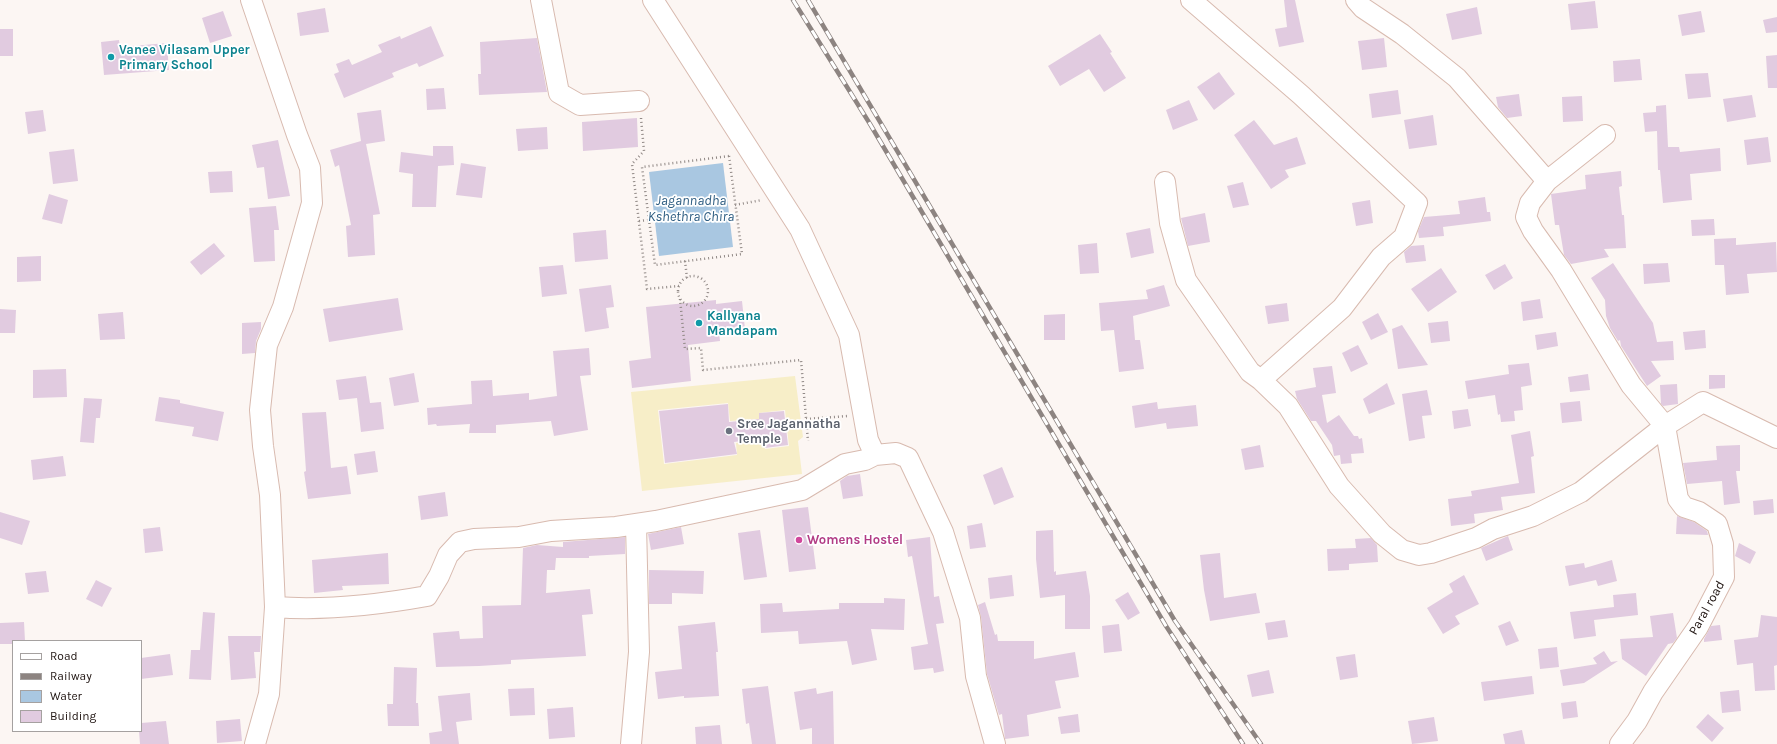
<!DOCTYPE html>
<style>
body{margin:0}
#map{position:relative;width:1777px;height:744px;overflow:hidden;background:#fcf6f3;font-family:Karla,sans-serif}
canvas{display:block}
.legend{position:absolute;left:12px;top:640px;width:130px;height:92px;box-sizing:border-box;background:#fff;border:1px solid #a5a1a0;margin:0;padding:5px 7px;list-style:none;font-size:12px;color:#1f1411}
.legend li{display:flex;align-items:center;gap:8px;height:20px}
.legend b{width:20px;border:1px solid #a5a1a0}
</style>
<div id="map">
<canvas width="1777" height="744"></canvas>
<ul class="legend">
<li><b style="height:5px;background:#fff"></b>Road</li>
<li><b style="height:5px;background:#8d8481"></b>Railway</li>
<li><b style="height:11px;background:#a9c7e1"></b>Water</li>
<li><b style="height:11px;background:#e1cbe0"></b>Building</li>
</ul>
</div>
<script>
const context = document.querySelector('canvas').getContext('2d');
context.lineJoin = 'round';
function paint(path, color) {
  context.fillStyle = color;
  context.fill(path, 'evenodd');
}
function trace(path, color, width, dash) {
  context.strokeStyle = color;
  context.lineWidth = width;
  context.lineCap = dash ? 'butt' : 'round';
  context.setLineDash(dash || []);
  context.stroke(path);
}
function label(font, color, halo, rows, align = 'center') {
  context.font = font + ' Karla,sans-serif';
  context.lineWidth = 3.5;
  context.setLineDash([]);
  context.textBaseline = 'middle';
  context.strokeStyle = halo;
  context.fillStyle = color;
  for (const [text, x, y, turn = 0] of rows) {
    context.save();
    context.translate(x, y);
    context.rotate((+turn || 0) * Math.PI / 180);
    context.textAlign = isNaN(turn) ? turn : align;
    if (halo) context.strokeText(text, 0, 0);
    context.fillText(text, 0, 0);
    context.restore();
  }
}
paint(new Path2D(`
 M795,376L803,437L798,441L802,474L642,491L631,392ZM728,403L730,421L759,419V413L785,410L789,446L765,449L763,439L736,443L737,455L664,464L658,410Z`), '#f7eec8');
paint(new Path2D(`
 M723,163L733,247L659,256L649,172Z`), '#a9c7e1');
paint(new Path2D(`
 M1284,0H1295L1304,42L1279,47L1275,29L1287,27Z
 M1595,1L1598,28L1571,30L1568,4Z
 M1477,7L1482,34L1452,40L1446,14Z
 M325,8L329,32L300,36L297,13Z
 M223,11L232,36L210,43L202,18Z
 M1701,11L1705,32L1682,36L1678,15Z
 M1777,17V32L1766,33L1763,20Z
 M431,26L444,56L419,67L417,63L392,73L394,77L344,98L334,74L339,72L336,64L349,59L352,65L382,52L378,45L400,36L401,39Z
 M0,29H13V56H0Z
 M1100,34L1112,52L1110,53L1126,78L1104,92L1089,69L1060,86L1048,66Z
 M537,38L547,92L479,95L478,74H481L480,42Z
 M1384,38L1387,67L1362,70L1358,41Z
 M119,40L120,47L167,43L169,70L104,75L101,42Z
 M1777,55V88H1768L1766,56Z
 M1640,59L1642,80L1614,82L1613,61Z
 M1219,72L1235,94L1214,110L1197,87Z
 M1708,73L1711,97L1688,99L1685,74Z
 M444,88L446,109L427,110L426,89Z
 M1398,90L1401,114L1372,118L1369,94Z
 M1519,94L1522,116L1507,118L1498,107L1496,97Z
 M1752,95L1756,117L1727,122L1723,99Z
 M1582,96L1583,121L1563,122L1562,97Z
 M1189,100L1198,120L1173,130L1166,110Z
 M1666,105L1668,147H1679L1680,152L1720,148L1721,171L1690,174L1692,200L1663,203L1660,170H1658L1657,131L1645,132L1643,113L1656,112V106Z
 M43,110L46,131L28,134L25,112Z
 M381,110L385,141L366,144L380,214L373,215L375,255L348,257L346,226L351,225L339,165L335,167L330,150L361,141L357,113Z
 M1433,115L1437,145L1409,149L1404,120Z
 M637,118L638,147L583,151L582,122Z
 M1254,120L1274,145L1297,137L1306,164L1285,170L1289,177L1271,189L1234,135Z
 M547,127L548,149L518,151L516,129Z
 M1768,137L1771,162L1747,165L1744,140Z
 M278,140L290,196L268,199L264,167L257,168L252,145Z
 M433,146H453L454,165L438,166L436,207H412L413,174L399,172L401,152L433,156Z
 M74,149L78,181L53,184L49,152Z
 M461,163L486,167L482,198L456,195Z
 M232,171L233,192L210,193L208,172Z
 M1621,171L1622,186L1619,187L1622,215H1624L1626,248L1604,249L1609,257L1571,264L1564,255L1559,225H1555L1551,194L1586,189L1585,175Z
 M1243,182L1249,205L1233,208L1227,186Z
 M49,194L68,200L62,224L42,219Z
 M1485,197L1487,212H1490L1491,221L1443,227L1444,236L1419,238L1418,231L1424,217L1460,214L1458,201Z
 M1370,200L1373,223L1356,226L1352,203Z
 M276,206L279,230H274L275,261L254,262L249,208Z
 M1205,213L1210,242L1188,246L1181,218Z
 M1714,219L1715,235L1692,236L1691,220Z
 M1150,228L1154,253L1131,258L1126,233Z
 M606,230L608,259L575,262L573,233Z
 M1736,238V245L1776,242L1777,272L1747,274L1749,293L1726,295L1724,265H1715L1714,239Z
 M214,243L225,256L201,275L190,262Z
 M1097,243L1099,273L1080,274L1078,245Z
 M1424,245L1426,261L1406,263L1404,252L1411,246Z
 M41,256V281L17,282V257Z
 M1613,263L1653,323L1657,342L1673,341L1674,360L1651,361L1661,376L1647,386L1621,346L1620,340L1618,341L1610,328L1606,316L1605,300L1591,278Z
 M1668,263L1670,282L1644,284L1643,264Z
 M1505,264L1513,278L1494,290L1485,275Z
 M563,265L567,294L542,297L539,267Z
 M1441,268L1457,292L1428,312L1411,289Z
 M611,285L614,307L606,308L609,328L585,332L579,289Z
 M1164,285L1170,306L1133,316L1135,340H1140L1144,369L1119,372L1114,330L1101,331L1099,303L1148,299L1146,290Z
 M398,298L403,330L329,342L323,309Z
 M1540,299L1543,318L1523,321L1521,302Z
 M716,300V304L742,301L745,329L719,331L720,341L688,345L691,381L632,388L629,361L651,358L646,307Z
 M1287,303L1289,321L1268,324L1265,306Z
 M0,309L16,310L15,333H0Z
 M123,312L125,339L100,340L98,314Z
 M1378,313L1388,332L1371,340L1362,322Z
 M1065,314V340H1044V315Z
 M1448,321L1450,341L1431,343L1428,323Z
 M261,322V329L256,341L255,353L242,354V323Z
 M1402,325L1428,365L1398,369L1392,329Z
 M1705,330L1706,348L1685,350L1683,332Z
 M1556,332L1558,346L1537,350L1535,335Z
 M1358,345L1368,364L1351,372L1342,353Z
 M589,348L591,375L580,376L588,430L554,436L551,421L496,425V433H469L470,424L437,426L436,424L428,425L427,408L472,404L471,381L492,380L493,396L529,393V400L557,396L553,351Z
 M1529,363L1532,385L1521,387L1523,410L1514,411L1515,421L1501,422L1500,414L1498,415L1495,395L1468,399L1465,381L1509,374L1508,365Z
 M1332,366L1336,393L1322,395L1327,423L1339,415L1354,436H1358L1359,439L1362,438L1364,453L1351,454L1352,463L1341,464L1340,455L1334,456L1332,445L1316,421H1311L1297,399L1295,391L1316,387L1313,368Z
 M66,369L67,397L33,398V370Z
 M414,373L419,402L394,406L389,378Z
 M1588,374L1590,390L1570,392L1568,377Z
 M1709,375H1725V388L1709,389Z
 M366,376L370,403L381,402L384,429L361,432L357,398L339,400L336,380Z
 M1387,383L1395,404L1369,414L1363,399Z
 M1677,384L1678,404L1663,406L1661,404L1660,385Z
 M1427,390L1432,415L1422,416L1425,438L1409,441L1402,394Z
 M159,397L180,400V403L224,412L218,441L192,436L194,427L155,421Z
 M84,398L102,399L100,418H96L94,443L80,442Z
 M1580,401L1582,421L1562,423L1560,403Z
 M1157,402L1158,409L1196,405L1198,426L1167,429L1166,423L1135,428L1132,406Z
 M728,404L729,422L759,419V413L784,411L788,445L765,448L763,438L734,442L737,454L665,463L659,411Z
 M1468,409L1471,426L1454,429L1452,411Z
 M326,412L331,468L347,466L351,494L308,499L304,472L306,471L302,413Z
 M1530,431L1534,456L1531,457L1535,493L1501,497L1503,510L1474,514L1475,523L1451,526L1448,499L1472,496L1471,491L1519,483L1511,435Z
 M1260,445L1264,467L1245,470L1241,449Z
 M1740,445V471H1736L1740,503L1724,505L1722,481L1687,484L1683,463L1717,460L1716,446Z
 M375,451L378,472L357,475L354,454Z
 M63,456L66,476L33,480L31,460Z
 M1002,467L1014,497L994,505L983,475Z
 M860,474L863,496L843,499L840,481L847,476Z
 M445,492L448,516L421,520L418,496Z
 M1773,499L1774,513L1754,515L1753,501Z
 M808,507L816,569L789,572L782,510Z
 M0,512L30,521L22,545L0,538Z
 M1677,516L1694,522L1707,531L1708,535L1676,534Z
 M982,523L986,547L970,549L967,526Z
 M160,527L163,551L145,553L143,529Z
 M681,527L684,544L651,550L648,534Z
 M760,530L767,577L744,580L738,533Z
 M1053,530L1054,572L1056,571V575L1086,571L1090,596V629H1065V595L1040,598L1036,559V531Z
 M1508,536L1513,550L1486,561L1481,548Z
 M625,537V554L589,556V558H556L555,570H547L546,593L590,589L593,614L582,615L586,656L511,660V664L479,666L436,667L433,633L459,631L460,639L483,638L482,606L521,605L523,548L537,545L563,547V542Z
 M930,537L934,597L939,596L944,623L936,624L944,671L934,673L933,668L914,670L911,647L928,644L912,556L908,557L906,540Z
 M1371,538L1377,545L1378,562L1349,564V570L1328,571L1327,549L1356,548L1355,539Z
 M1739,543L1756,552L1750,564L1735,556Z
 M388,553L389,584L342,586L343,590L314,593L312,560Z
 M1220,553L1224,598L1256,593L1260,613L1210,621L1204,590L1200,555Z
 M1612,560L1617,581L1598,586L1596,580L1569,586L1565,566L1584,563L1585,568Z
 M649,570L704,571L703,594L672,593V604H649Z
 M46,571L49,592L28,594L25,573Z
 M1012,575L1014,596L990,599L988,578Z
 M1464,575L1479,604L1455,616L1460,624L1443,634L1427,608L1453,592L1449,584Z
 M96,580L112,588L102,607L86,599Z
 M1128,592L1140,613L1128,620L1115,600Z
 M1636,593L1638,615L1594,620L1596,636L1574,639L1570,612L1614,607L1613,595Z
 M884,598L905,599L904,630L871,629L877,660L852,665L847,641L799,644L798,631L761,633L760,604L782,603L783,612L839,609V603H884Z
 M985,602L995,635L997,634L998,641H1034V659L1075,652L1079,677L1055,681L1061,708L1027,715L1029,736L1005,739L1002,714L999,715L987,674L981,617L978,605Z
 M203,612L215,613L211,680L189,679L191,650H200Z
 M1673,613L1677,638L1673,643L1668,644L1646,676L1622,659L1620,639L1653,637L1650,616Z
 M1761,615L1777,617V665L1774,666L1775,690L1755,691L1753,663L1737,665L1734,640L1758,637Z
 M1285,620L1288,637L1268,640L1265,623Z
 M1510,621L1519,641L1506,646L1498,626Z
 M24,622L25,641H13V644H0V623Z
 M715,622L718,652H716L719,696L684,698V696L658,699L655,672L682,669L678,626Z
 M1119,624L1122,651L1104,653L1102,626Z
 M1720,625L1722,640L1704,642V639L1711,626Z
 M228,636H261L260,652H254L256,678L231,680Z
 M1557,647L1559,667L1540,669L1538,649Z
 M1604,651L1611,662L1618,661L1584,683L1563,686L1560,670L1597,664L1593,658Z
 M170,654L173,675L141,679V658Z
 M1355,654L1358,677L1340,680L1336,657Z
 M394,667L417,668L416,703H418L419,726H388L387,704H393Z
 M1269,670L1274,693L1252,697L1247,675Z
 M1532,676L1534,694L1484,701L1481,682Z
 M768,686L776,744H752L749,723L746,724L742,689Z
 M534,688L535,715L510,716L508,689Z
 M816,688L817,694L833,691L834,744H812V728L800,730L794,692Z
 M1739,690L1741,711L1722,713L1720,692Z
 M470,693L472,720L456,722L459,744H430L429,733L442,731L438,696Z
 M1576,701L1578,717L1563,719L1561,703Z
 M573,707L575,737L549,739L547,709Z
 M1078,714L1080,732L1061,734L1058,717Z
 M1708,714L1724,728L1712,742L1696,727Z
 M1434,717L1438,741L1412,744L1408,721Z
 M240,719L242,741L217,743L216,721Z
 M166,721L169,744H140L139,731H141V723Z
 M720,725L722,744H696L695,727Z
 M1522,730L1525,744H1505L1503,734Z`), '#e1cbe0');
const minor = new Path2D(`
 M251,0L297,135L310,168L312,203L283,307L267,345L260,410L263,446L270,495L275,607L269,694L255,744
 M541,0L559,93L580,105L639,101
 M653,0L800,229L849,335L868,440L875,455L896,453L908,458L943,532L970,618L976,676L995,744
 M1191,0L1301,95L1417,203L1404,237L1381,257L1342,308L1261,380L1288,406L1339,486L1382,534L1402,550L1419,555L1431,553L1476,538L1493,529L1533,516L1581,492L1665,426L1631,385L1561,270L1533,231L1526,217L1530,203L1547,181L1605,135
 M1356,0L1363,8L1402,34L1457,78L1547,181
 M1165,182L1170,223L1186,280L1250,372L1261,380
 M275,607C327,611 377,605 427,596L439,576L448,555L460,542L474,539L519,537L551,531L616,527L656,521L802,490L845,464L865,460L875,455
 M631,744L639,652L636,524
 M1620,744L1637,721L1653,692L1698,627L1724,577L1723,544L1717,524L1699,512L1684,507L1678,499L1665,426L1703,402L1777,438`);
trace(minor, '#d8baaf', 22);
trace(new Path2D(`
 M641,118L644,151L632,164L647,289L679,286
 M729,156L742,254L655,265L642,167Z
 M735,205L762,200
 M639,221L649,220
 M685,261L687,278
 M678 291a15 15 0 1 1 30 0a15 15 0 1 1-30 0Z
 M680,299L685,349L701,348L703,370L801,360L808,441
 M806,419L848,416`), '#918986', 2.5, [1, 3]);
trace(minor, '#fff', 20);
const rail = new Path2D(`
 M793,0L870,124L1166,626L1243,744
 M808,0L1175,621L1261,744`);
trace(rail, '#8d8481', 4.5);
trace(rail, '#fff', 3, [9]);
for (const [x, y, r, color] of [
 [111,57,4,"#0f9aa8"],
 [699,323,4,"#0f9aa8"],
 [729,431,4,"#6b7280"],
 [799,540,4,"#d1479c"]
]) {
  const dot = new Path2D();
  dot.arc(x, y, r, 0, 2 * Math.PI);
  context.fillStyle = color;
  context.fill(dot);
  trace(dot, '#fff', 1.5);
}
label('bold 13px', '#0d838f', '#fff', [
 ["Vanee Vilasam Upper",119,50],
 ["Primary School",119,65],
 ["Kallyana",707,316],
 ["Mandapam",707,331]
], 'left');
label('bold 13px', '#5b616d', '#fff', [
 ["Sree Jagannatha",737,424],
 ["Temple",737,439]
], 'left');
label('bold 13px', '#b23c85', '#fff', [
 ["Womens Hostel",807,540]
], 'left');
label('13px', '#1f1411', '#fff', [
 ["Paral road",1707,608,-61]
]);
label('italic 14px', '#2d5c81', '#fff', [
 ["Jagannadha",691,201],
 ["Kshethra Chira",691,217]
]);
</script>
